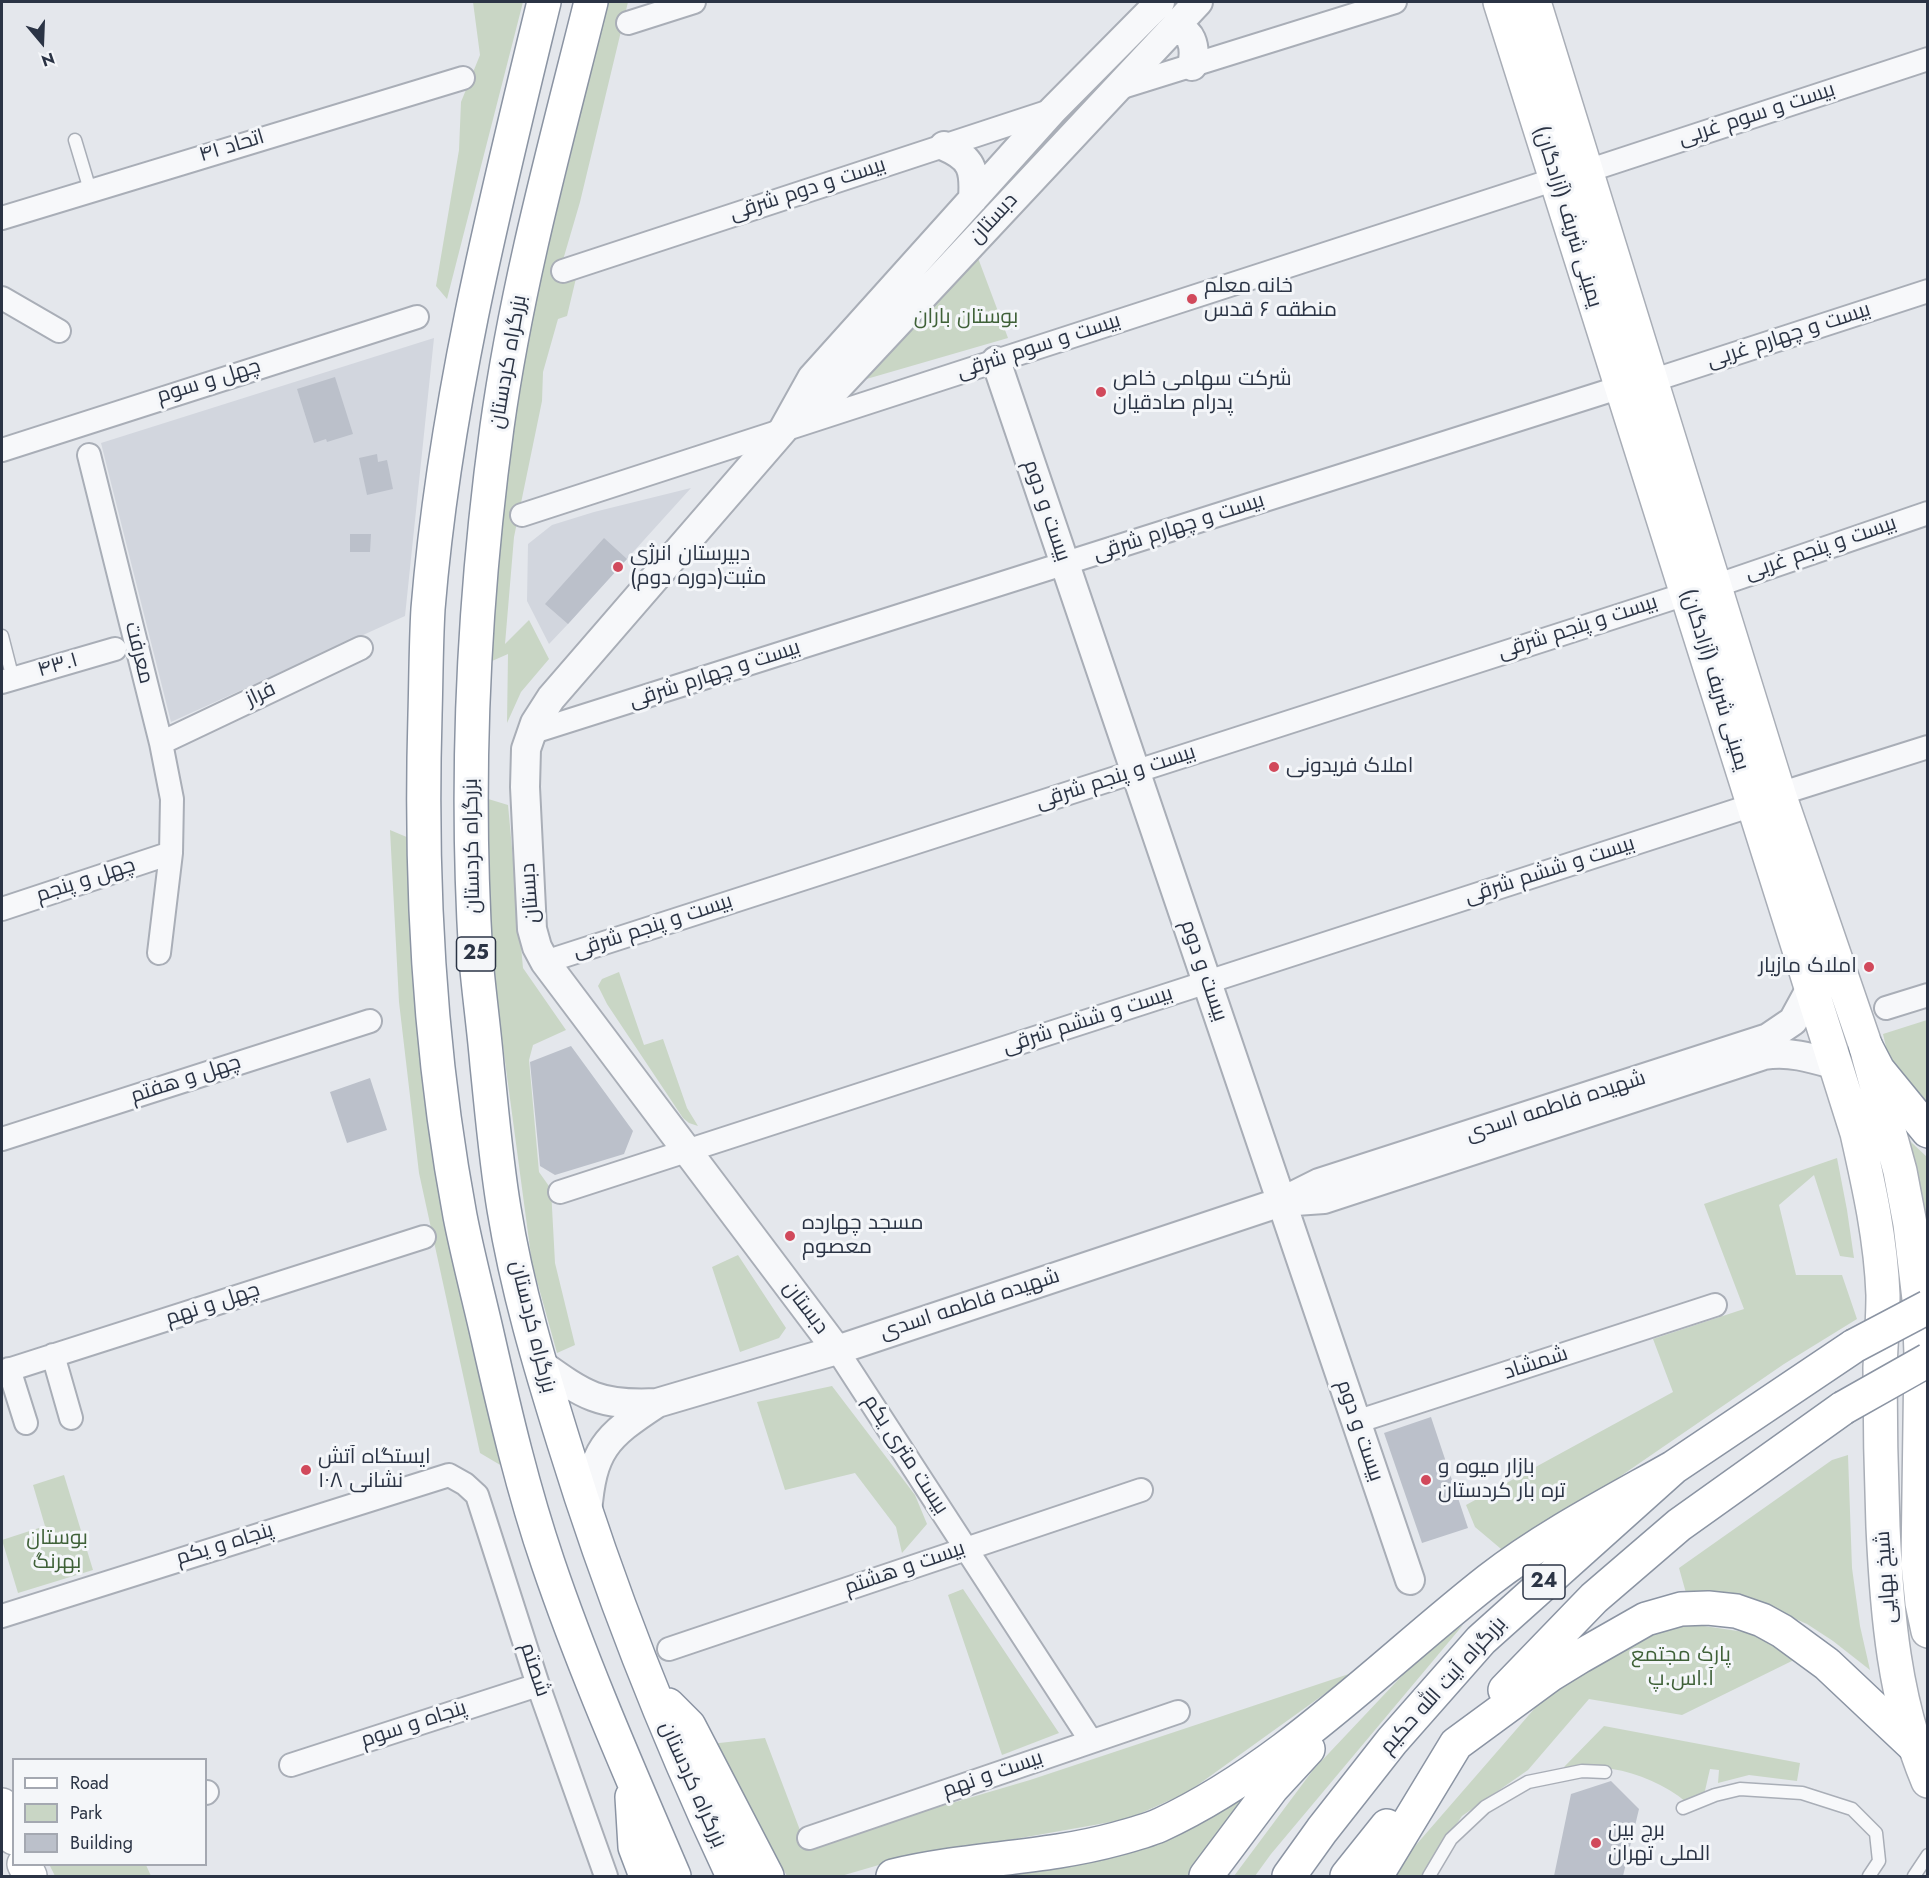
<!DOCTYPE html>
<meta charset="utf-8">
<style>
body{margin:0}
#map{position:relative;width:1929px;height:1878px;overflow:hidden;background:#e4e7ec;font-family:Jost,sans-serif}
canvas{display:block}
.frame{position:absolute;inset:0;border:3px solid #2b3445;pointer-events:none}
.legend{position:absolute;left:12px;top:1758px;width:195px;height:108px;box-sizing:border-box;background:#f4f6f9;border:2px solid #a4a8b1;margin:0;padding:8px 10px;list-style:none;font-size:18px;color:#2b3445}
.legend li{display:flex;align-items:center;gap:12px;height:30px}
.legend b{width:30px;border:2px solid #a4a8b1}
.north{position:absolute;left:12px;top:12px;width:60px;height:60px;-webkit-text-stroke:4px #f4f6f9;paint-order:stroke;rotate:161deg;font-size:16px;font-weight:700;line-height:24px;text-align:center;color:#2b3445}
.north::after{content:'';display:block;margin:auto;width:21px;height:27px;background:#2b3445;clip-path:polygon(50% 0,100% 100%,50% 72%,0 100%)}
</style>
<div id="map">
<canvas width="1929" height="1878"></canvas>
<div class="frame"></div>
<ul class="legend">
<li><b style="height:8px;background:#fff"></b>Road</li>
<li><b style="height:16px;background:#c9d6c5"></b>Park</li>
<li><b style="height:16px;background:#bbc0ca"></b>Building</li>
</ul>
<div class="north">N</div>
</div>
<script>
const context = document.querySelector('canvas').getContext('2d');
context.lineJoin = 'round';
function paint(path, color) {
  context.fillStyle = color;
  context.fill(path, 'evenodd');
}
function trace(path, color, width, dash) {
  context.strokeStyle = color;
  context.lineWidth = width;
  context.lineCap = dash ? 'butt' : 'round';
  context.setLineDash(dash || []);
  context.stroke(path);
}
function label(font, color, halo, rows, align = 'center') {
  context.font = font + ' Jost,Cairo,sans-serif';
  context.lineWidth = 6;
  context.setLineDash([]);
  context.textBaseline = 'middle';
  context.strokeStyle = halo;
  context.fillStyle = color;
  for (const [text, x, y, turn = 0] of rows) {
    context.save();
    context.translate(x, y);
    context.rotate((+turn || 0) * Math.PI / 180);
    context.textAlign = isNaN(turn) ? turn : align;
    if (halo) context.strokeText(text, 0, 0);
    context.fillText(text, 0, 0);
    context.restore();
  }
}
paint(new Path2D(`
 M434,338L405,616L171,722L101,443Z
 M691,488L568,624L549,644L527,601L528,544L552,525L594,512Z`), '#d2d6de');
paint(new Path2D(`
 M473,2H523L447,299L436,286L459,150L461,102L480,55Z
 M608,2H628L580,202L558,277L577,274L567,316L558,319L543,372L542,401L514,537L505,644L529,620L549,659L521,692L507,723L508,654L492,661L502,497L532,313Z
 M978,258L1008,338L863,380Z
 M485,798L508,805L523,968L566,1030L533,1045L529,1060L539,1172L551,1189L555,1263L575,1345L557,1353L532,1263L494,979Z
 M390,830L409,838L507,1469L480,1453L419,1173L399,1002Z
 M619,972L644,1045L663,1039L687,1108L698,1126L689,1123L683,1118L607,1004L598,986L602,979Z
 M1927,1020V1121L1892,1073L1883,1034Z
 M1897,1126L1912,1143L1927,1157L1928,1275Z
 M1837,1158L1847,1210L1854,1258L1840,1256L1814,1175L1779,1205L1796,1275H1842L1857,1319L1784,1364L1507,1554L1475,1527L1466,1505L1673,1392L1653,1339L1744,1309L1704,1204Z
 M738,1255L786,1328L779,1338L740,1352L712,1267Z
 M832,1386L915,1495L927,1524L902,1553L896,1527L855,1473L785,1490L757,1402Z
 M1848,1455L1852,1568L1860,1626L1870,1670L1833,1641L1807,1624L1761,1604L1686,1593L1679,1568L1832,1460Z
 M64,1475L93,1570L18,1593L2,1540L45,1526L33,1485Z
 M963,1589L1059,1733L1002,1755L948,1595Z
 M1677,1622L1758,1634L1798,1658L1682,1715L1589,1699L1528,1770L1462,1816L1426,1869L1424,1876H1389L1548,1693Z
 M1463,1625L1271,1854L1255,1876H1234L1313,1770L1430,1646Z
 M1355,1672L1188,1792L1128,1819L896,1860L841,1876H787L710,1744L765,1738L806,1846L1030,1780Z
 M1604,1726L1800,1763L1797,1781L1749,1775L1718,1783L1719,1770L1710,1769L1704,1795L1686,1802C1666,1785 1638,1773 1612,1769C1596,1766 1579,1767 1564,1767Z
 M1244,1799L1195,1876H953L1126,1848Z
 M55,1865H146L151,1876H55L50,1866Z`), '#c9d6c5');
paint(new Path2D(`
 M335,377L353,434L327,442L326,439L314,443L297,389Z
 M377,454L378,462L387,460L393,489L367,495L359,458Z
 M350,534H371L370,552H350Z
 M604,538L627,559L568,624L545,604Z
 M571,1046L633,1131L624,1154L555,1175L540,1166L530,1062Z
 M370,1078L387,1130L347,1143L330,1092Z
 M1431,1417L1468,1528L1422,1543L1384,1433Z
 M1611,1781L1639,1809L1623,1876H1554L1571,1794Z`), '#bbc0ca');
const service = new Path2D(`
 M75,140L90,190
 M2,636L13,679
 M1683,1808L1715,1795L1740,1789L1802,1793L1852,1809L1876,1833L1879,1861L1869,1876
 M1429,1876L1451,1839L1485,1807L1528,1782L1582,1771L1605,1772
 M1914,1876L1928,1855`);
const minor = new Path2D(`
 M628,23L694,2
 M1116,89L1395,2
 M1587,171L1928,59
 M2,218L463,78
 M563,271L1053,110
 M2,298L59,331
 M1651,381L1928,291
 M2,450L417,317
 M89,455L161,743L172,799L171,853L159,953
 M522,515L1556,179
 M1715,586L1928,513
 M2,682L115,649
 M530,733L1621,387
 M161,743L361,648
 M1779,794L1928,747
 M2,909L171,853
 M545,962L1686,594
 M1886,1008L1928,995
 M2,1139L370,1021
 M560,1192L1753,805
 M837,1350L1091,1741
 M53,1355L71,1418
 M9,1369L26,1423
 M2,1372L424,1237
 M1356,1422L1715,1305
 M2,1616L449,1475L465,1484L477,1495L538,1685L606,1876
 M669,1649L1141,1490
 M291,1765L538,1685
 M206,1793L207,1792
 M809,1838L1178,1712`);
const tertiary = new Path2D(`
 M1169,33C1193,23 1196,49 1192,66
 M944,146C972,158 975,169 973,199
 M996,361L1410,1580
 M792,423L832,393L1198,2
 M1811,988L1793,1021L1768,1038L1319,1183L1281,1202L1324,1199L1764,1055C1790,1051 1812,1058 1836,1065
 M837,1350L545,962L537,947L532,929L525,787L526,749L535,723L551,698L783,430L812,378L1053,110L1160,2
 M539,1363C585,1396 599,1406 657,1403C605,1437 592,1450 587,1513
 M657,1403L837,1350L1281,1202`);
const secondary = new Path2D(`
 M1500,2L1857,1133C1869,1186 1881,1240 1883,1295C1883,1319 1881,1343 1880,1368C1880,1421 1881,1474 1883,1527C1887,1614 1894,1700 1928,1781
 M1534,2L1779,794L1866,1047L1900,1171L1910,1224L1919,1299L1921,1355L1918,1563L1922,1603L1928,1631
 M2,1805L14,1838
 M24,1864L30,1876`);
const trunk = new Path2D(`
 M544,2C495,203 445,402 428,609C426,644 426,680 425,715C420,883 429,1051 460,1216C468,1257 479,1298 488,1338C505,1413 523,1490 548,1563C584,1669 630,1773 674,1876
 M591,2C556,142 517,283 497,427C473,603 465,781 476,959C479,994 484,1029 487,1065C492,1113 496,1161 504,1209C517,1289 540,1366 564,1443C610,1592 667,1736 733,1876
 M1866,1047L1878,1070L1928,1131
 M1505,1690L1594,1598L1679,1525L1843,1408
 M668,1705L689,1726L767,1876
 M632,1797L635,1847L646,1876
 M893,1876C966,1858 1043,1859 1116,1839C1131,1835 1146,1831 1160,1825C1283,1768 1383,1663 1489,1580C1546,1536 1612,1502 1674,1467
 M1206,1876L1272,1788L1308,1749
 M1289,1876L1322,1830L1392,1741L1481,1640L1674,1467L1854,1346
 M1347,1876L1387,1826
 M1376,1876L1456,1744L1550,1675L1581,1656L1646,1619L1681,1609L1708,1608L1736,1611L1762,1620L1782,1631L1827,1664L1913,1745`);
trace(service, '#a9aeb7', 15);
trace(minor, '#a9aeb7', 26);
trace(tertiary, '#a9aeb7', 32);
trace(secondary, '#a9aeb7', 36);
trace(trunk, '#8b94a3', 36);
trace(service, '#f7f8fa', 12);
trace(minor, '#f7f8fa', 22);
trace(tertiary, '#f7f8fa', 28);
trace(secondary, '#fff', 33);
trace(trunk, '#fff', 33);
const trunkBridge = new Path2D(`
 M1854,1346L1928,1307
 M1843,1408L1928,1360`);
trace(trunkBridge, '#8b94a3', 36, []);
trace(trunkBridge, '#fff', 33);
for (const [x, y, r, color] of [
 [1192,299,6,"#d1495b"],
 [1101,392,6,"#d1495b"],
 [618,567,6,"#d1495b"],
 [1274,767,6,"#d1495b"],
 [1869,967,6,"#d1495b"],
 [790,1236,6,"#d1495b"],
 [306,1470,6,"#d1495b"],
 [1426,1480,6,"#d1495b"],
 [1596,1843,6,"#d1495b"]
]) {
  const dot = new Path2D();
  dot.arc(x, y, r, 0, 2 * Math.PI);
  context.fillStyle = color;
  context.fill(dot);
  trace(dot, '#f4f6f9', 2);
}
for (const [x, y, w] of [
 [476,954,39],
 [1544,1582,42]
]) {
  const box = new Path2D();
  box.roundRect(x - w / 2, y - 17, w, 34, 4.5);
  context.fillStyle = '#f4f6f9';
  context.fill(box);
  trace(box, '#2b3445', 1.5);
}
label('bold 20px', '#2b3445', null, [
 ["25",476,954],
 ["24",1544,1582]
]);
label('21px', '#2b3445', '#f4f6f9', [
 ["بیست و سوم غربی",1757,115,-18],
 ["اتحاد ۴۱",232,147,-17],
 ["بیست و دوم شرقی",808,190,-18],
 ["یمینی شریف (آزادگان)",1567,217,73],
 ["دبستان",994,219,-47],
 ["بیست و چهارم غربی",1789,336,-18],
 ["بیست و سوم شرقی",1039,347,-18],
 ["بزرگراه کردستان",509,362,-80],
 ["چهل و سوم",209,382,-17],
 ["بیست و دوم",1046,511,71],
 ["بیست و چهارم شرقی",1179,528,-18],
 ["بیست و پنجم غربی",1821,549,-19],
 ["بیست و پنجم شرقی",1578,628,-18],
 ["معرفت",138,653,76],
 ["۴۳.۱",58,666,-16],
 ["بیست و چهارم شرقی",715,675,-18],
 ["یمینی شریف (آزادگان)",1714,680,73],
 ["فراز",261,695,-25],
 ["بیست و پنجم شرقی",1116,778,-18],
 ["بزرگراه کردستان",473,846,-91],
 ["بیست و ششم شرقی",1550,871,-18],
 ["چهل و پنجم",86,881,-18],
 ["دبستان",531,893,-94],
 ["بیست و پنجم شرقی",653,927,-18],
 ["بیست و دوم",1203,971,71],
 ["بیست و ششم شرقی",1088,1021,-18],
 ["چهل و هفتم",186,1080,-18],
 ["شهیده فاطمه اسدی",1556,1107,-18],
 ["چهل و نهم",213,1305,-18],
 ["شهیده فاطمه اسدی",970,1305,-18],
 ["دبستان",805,1308,53],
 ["بزرگراه کردستان",532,1327,76],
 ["شمشاد",1536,1364,-18],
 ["بیست و دوم",1359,1431,71],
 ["بیست متری یکم",905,1455,57],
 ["پنجاه و یکم",225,1545,-17],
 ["بیست و هشتم",905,1569,-19],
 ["شیخ بهایی",1887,1577,-94],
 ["شصتم",534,1670,72],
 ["بزرگراه آیت الله حکیم",1444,1686,-48],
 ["پنجاه و سوم",414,1725,-18],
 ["بیست و نهم",993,1775,-19],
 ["بزرگراه کردستان",692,1785,66]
]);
label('21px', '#2b3445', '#f4f6f9', [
 ["خانه معلم",1204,287],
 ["منطقه ۶ قدس",1204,311],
 ["شرکت سهامی خاص",1113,380],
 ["پدرام صادقیان",1113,404],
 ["دبیرستان انرژی",630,555],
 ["مثبت(دوره دوم)",630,579],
 ["املاک فریدونی",1286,767],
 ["املاک مازیار",1857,967,"right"],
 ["مسجد چهارده",802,1224],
 ["معصوم",802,1248],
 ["ایستگاه آتش",318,1458],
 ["نشانی ۱۰۸",318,1482],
 ["بازار میوه و",1438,1468],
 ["تره بار کردستان",1438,1492],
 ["برج بین",1608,1831],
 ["الملی تهران",1608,1855]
], 'left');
label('21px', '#3f6138', '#f4f6f9', [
 ["بوستان باران",966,318],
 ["بوستان",57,1539],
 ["بهرنگ",57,1563],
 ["پارک مجتمع",1681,1656],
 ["آ.اس.پ",1681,1680]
]);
</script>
